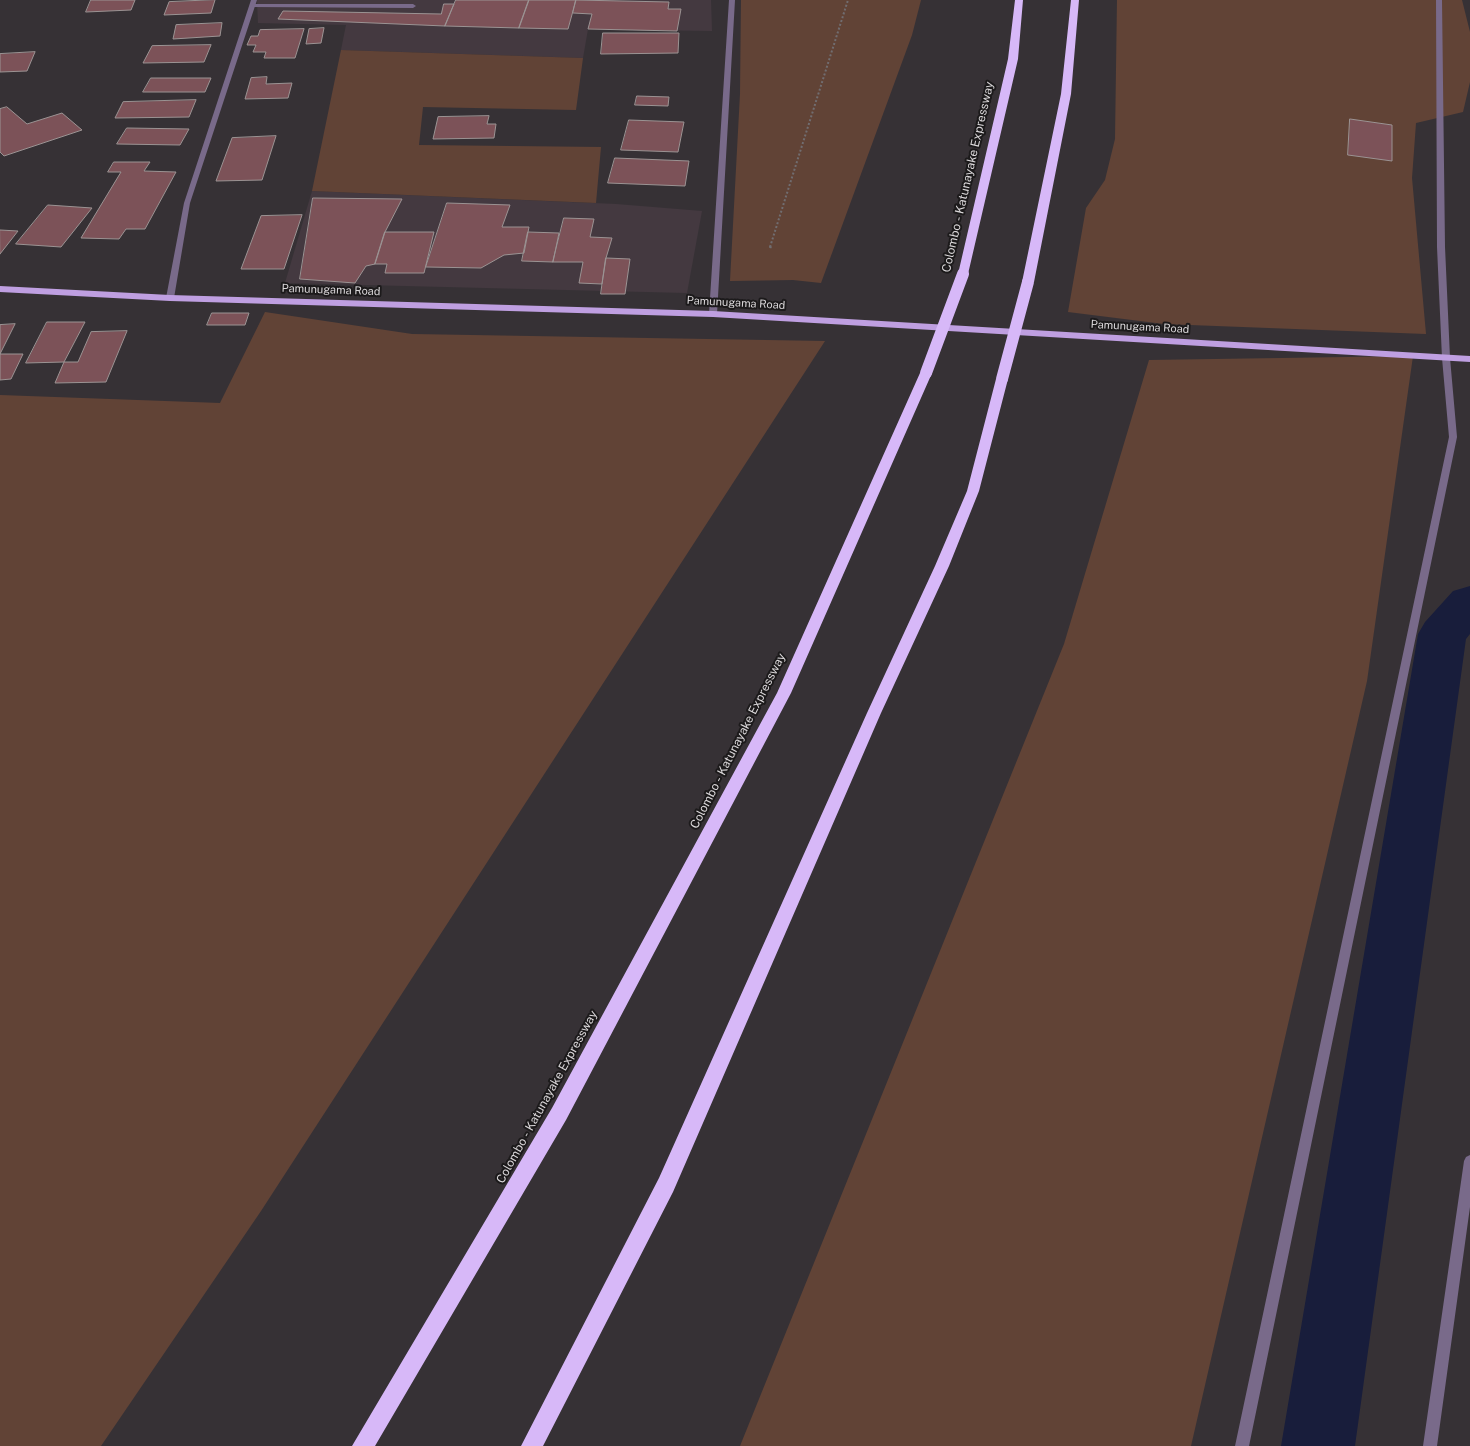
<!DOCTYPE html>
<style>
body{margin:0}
canvas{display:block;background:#363135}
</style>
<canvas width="1470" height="1446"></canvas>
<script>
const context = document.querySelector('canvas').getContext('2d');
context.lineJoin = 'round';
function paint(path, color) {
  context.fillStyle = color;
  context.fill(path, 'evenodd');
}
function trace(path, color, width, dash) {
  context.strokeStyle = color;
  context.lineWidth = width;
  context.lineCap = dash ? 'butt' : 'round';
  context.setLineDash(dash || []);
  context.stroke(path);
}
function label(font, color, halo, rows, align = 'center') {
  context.font = font + ' "Public Sans",sans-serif';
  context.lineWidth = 4;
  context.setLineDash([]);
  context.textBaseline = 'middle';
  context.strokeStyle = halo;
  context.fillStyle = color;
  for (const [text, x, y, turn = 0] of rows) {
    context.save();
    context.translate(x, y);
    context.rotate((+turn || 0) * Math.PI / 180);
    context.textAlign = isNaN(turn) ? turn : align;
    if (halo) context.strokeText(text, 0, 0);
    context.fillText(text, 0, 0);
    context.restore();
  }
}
paint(new Path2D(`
 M257,0H711L712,31L588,29L583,58L341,50L346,25L258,23Z
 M312,191L616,204L702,211L687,293L285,283Z`), '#443940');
paint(new Path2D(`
 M741,0H921L912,35L821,283L793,280L730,281L740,94Z
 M1117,0H1462L1470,32V82L1463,112L1416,123L1412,178L1426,334L1164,324L1068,312L1086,208L1105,180L1115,139Z
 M341,50L583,58L576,110L423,107L419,145L601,147L596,203L312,191Z
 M265,312L412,334L825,341L261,1211L101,1446H0V395L220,403Z
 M1413,356L1367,681L1191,1446H740L1064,644L1149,360Z`), '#614336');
paint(new Path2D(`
 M1470,586V634L1466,639L1355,1446H1281L1418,634L1425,622L1453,591Z`), '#181d3b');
const building = new Path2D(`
 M91,0H135L131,10L86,12Z
 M215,0L211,13L164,15L169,2Z
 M456,0H529L519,28L445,26Z
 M529,0H576L568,29L519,28Z
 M576,0L669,2L668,9H681L677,31L588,29L592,14L573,13Z
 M444,4H454L445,26L278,19L283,11L441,14Z
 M222,23L220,36L173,39L176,25Z
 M324,28L321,43L306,44L309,29Z
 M304,29L295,58H264L266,52H253L256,45H247L251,36H258L260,30Z
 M603,33H679L678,53L601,54Z
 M211,45L204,62L143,63L152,46Z
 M35,52L27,71L0,72V54Z
 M267,77L266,84L292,83L288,98L245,99L251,78Z
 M151,78H211L205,92H143Z
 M637,96L669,97L668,106L635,105Z
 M196,100L189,117L115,118L123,102Z
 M7,107L27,124L62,113L82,130L4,156L0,152V109Z
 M489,116L487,124H496L494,138L433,139L438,117Z
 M1350,119L1392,125V161L1348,155Z
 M629,120L684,122L678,152L621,150Z
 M127,128L189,129L180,145L117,144Z
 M276,136L262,180L216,181L232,138Z
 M615,158L689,161L685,186L608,183Z
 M114,162H150L144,171L176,172L145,229H126L119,239L81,238L121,172H108Z
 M313,198L402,199L385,232L375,264L366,266L355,283L300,279Z
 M447,203L510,205L502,227H529L524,253L504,255L481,268L426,267Z
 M48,205L92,208L61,247L16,244Z
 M302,215L284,269H241L261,216Z
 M564,218L594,219L590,237L612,238L606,258L602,284L579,283L583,262H553Z
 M0,230L18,231L0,254Z
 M385,232H434L424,273H385L387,264H375Z
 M528,232L559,233L553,262L522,261Z
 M606,258L630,259L625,294H601Z
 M212,313H249L245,325H207Z
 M47,322H85L64,362L26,363Z
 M15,324L0,354H23L11,379L0,380V325Z
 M127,331L106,382L55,383L64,362H78L91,332Z`);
paint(building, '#7c5258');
trace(building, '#9b9393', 1);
trace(new Path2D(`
 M770,247L848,0`), '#716d70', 2, [2, 2]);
trace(new Path2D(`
 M770,248L771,246`), '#716d70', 2.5, [2, 2]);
paint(new Path2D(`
 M1436,0H1442L1445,247L1450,358L1446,360L1442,358L1437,247Z
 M252,4H413L416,6L413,8L250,7V5Z`), '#796a8a');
paint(new Path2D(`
 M251,0H257L190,203L174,298L170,300H167L166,298L184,203Z
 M729,0H735L717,314L713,316L709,314Z
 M1443,356H1449L1450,358L1457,437L1249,1446H1235L1449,437L1442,358Z
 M1470,1155V1207L1437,1446H1423L1464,1161L1466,1157Z`), '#796a8a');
paint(new Path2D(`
 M0,286L170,295L713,311L1470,356V362L713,317L170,301L0,292Z`), '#bf9fe1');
paint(new Path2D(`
 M1015,0H1023L1018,59L968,274L963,277L958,274L1008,59Z
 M1071,0H1079L1071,94L1034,282L1028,285L1022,282L1061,94Z
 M926,369L932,373L791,693L566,1120L375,1446H352L552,1108L777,693L920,373Z
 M1002,375L1008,379L979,491L949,566L881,713L673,1192L543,1446H521L659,1178L867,713L935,566L967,491L996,379Z`), '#d7b8f8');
trace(new Path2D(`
 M926,373L963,274
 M1002,379L1028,282`), '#d7b8f8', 12);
label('11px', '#dad7d9', '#1c1a1b', [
 ["Pamunugama Road",331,290,2],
 ["Pamunugama Road",736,303,3],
 ["Pamunugama Road",1140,327,3]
]);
label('12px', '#dad7d9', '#1c1a1b', [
 ["Colombo - Katunayake Expressway",968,177,-77],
 ["Colombo - Katunayake Expressway",738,741,-63],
 ["Colombo - Katunayake Expressway",547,1097,-61]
]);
</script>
